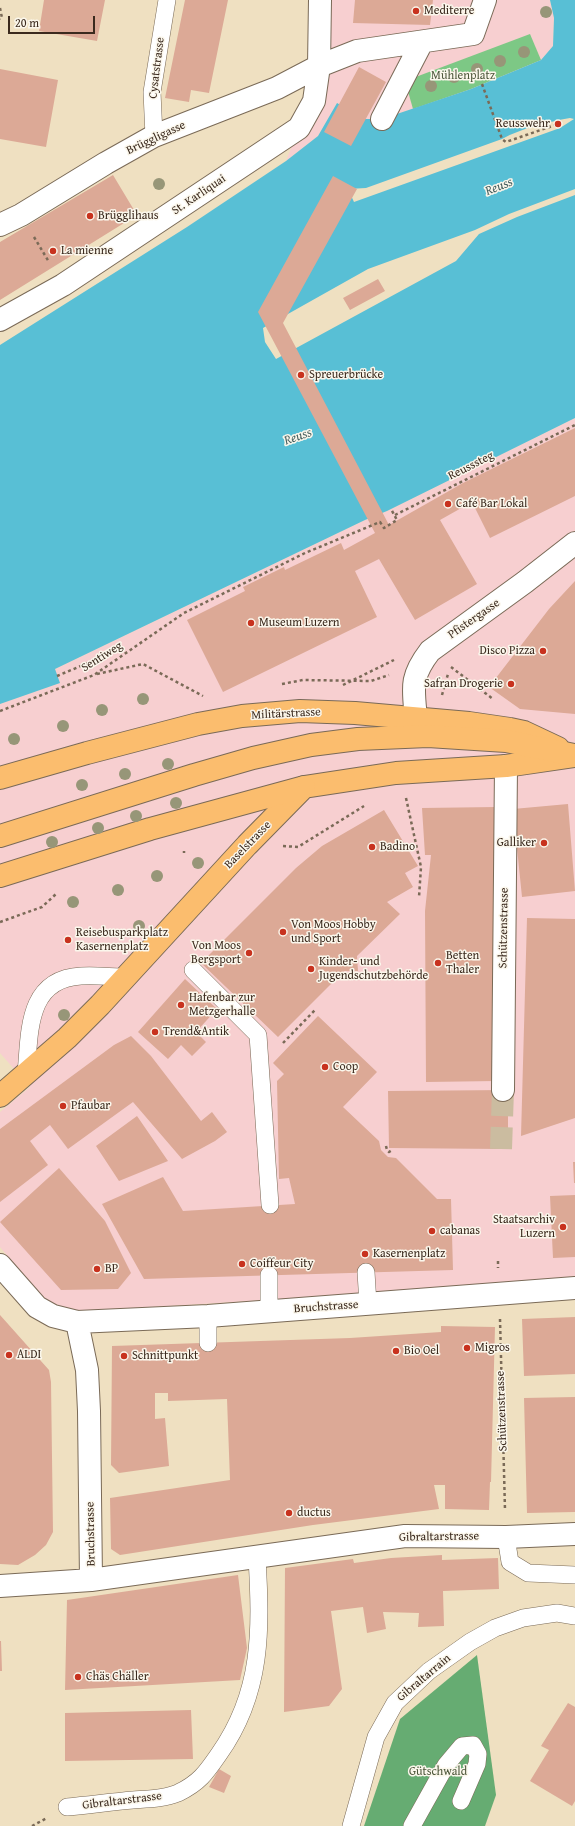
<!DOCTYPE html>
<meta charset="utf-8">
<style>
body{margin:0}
#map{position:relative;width:575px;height:1826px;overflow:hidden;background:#efe0c1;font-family:"Gentium Book Plus",serif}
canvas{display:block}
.scale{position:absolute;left:8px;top:16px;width:87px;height:18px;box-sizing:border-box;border:2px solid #3b2a1e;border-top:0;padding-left:5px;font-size:12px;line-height:14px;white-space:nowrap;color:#3b2a1e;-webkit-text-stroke:3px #fbf7ec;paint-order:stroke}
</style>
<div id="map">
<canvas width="575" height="1826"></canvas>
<div class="scale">20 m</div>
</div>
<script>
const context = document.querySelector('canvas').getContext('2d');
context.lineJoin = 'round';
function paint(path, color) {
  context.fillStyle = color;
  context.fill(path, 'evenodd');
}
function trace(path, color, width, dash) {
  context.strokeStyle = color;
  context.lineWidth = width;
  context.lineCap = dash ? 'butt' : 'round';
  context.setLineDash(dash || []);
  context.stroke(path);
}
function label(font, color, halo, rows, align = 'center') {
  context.font = font + ' "Gentium Book Plus",serif';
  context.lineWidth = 3;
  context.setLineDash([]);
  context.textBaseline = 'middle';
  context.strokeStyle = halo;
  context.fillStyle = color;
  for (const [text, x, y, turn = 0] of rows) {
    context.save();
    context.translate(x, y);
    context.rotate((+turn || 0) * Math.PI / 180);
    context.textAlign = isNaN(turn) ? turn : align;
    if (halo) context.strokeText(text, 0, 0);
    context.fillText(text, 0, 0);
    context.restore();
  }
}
paint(new Path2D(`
 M320,0H550L554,18L553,46L541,60L471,89L382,119H366L337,103L318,136L286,161L299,128Z
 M575,418V1281L55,1313L0,1247V1112L30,1087L0,1053V704L59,683L55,669L365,520L387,511Z`), '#f7cfd0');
paint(new Path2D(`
 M530,34L541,60L471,89L413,109L405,81Z`), '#7dc885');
paint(new Path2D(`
 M477,1655L496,1795L485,1826H364L400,1719Z`), '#66ac72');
paint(new Path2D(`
 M550,0H575V189L509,214L475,230L368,269L263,328L265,342L276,359L456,261L479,234L517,217L575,195V418L387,511L365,520L55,669L60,683L0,704V345L187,227L286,161L318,136L337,103L366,119H382L471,89L541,60L553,46L554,18ZM570,118L574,119L560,128L354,202L348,189L366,188L502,139C522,128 548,122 570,118Z`), '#58bfd5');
paint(new Path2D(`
 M44,0H105L97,41L39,31Z
 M185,0H228L209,93L191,90L189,102L165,98Z
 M355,0H433L430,25L353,23Z
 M359,67L386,82L351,146L324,132Z
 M0,69L58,80L46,147L0,139Z
 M113,175L137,215L0,300V242Z
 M333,176L357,189L283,323L389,525L463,483L575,428V496L490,538L472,502L440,520L477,584L415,620L379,559L355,571L377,617L223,692L187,620L245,591L243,587L284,567L285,570L341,543L344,550L375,533L258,312Z
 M378,279L385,291L350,310L343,298Z
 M575,581V714L520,709L489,687L549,609Z
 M568,804L575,891L522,897L513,809Z
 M496,807V1081L426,1082L425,911L431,855H425L422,808Z
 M384,810L418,866L405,873L413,887L387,902L400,914L357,956L358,971H344L278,1037L201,963L296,868L322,846Z
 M527,918L575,919V1118L521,1136Z
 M185,979L217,1009L196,1032L206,1042L192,1056L181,1045L168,1059L138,1032Z
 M318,1016L377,1072L343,1107L379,1141L381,1150L388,1157L396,1158L437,1199H451L453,1270L144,1279L102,1204L163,1177L183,1211L295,1204L289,1178L279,1179L277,1081L284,1074L273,1063Z
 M131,1036L151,1056L201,1121L212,1112L227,1132L215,1141L182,1159L133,1102L68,1149L50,1125L30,1141L48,1165L0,1202V1129L114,1045Z
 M508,1090V1147L501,1149L389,1148L388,1091Z
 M137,1116L168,1161L119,1181L96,1146Z
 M573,1162H575V1183H574Z
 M59,1168L105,1221L131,1273L118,1289L61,1290L0,1222Z
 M575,1195V1257L553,1258L550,1196Z
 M0,1315L49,1370L51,1382L53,1532L46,1545L35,1555L18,1565L0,1564Z
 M575,1317V1374L524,1376L522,1319Z
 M441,1326L495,1327L491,1482H490L489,1510L445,1509V1485H434L439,1509L313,1525L120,1555L111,1549L110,1498L230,1480L227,1399L168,1401V1393H155V1419L165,1418L169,1466L119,1473L111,1465L112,1346L350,1338L441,1332Z
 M575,1397V1512L527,1513L524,1398Z
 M442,1555V1560L498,1558L499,1589L443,1591L444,1626L418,1627L419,1613L383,1612L386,1629L367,1633L363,1607L331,1611L342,1689L329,1706L284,1712L285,1568L353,1559L354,1563L391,1558Z
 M238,1575L247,1648L240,1680L65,1690L67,1600Z
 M0,1641H1L2,1671H0Z
 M568,1703L575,1707V1801L572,1806L530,1781L549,1750L541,1746Z
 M191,1710L193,1759L65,1761V1713Z
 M219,1769L231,1776L224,1793L209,1787Z`), '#dca996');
trace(new Path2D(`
 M501,1149L503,1090`), '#cbbca0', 22, [22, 11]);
const lane = new Path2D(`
 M154,136L152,92L167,0
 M193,970L258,1035L270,1205
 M26,1074C30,1033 26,979 81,976C96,975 112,977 127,977
 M366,1272L368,1304
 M269,1311V1275
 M208,1316V1343
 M506,1537L510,1562L528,1573L575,1575
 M67,1807C89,1805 111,1802 133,1800C148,1799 164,1799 178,1793C199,1783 206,1773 219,1754C263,1692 261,1629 257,1557
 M351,1826L376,1737L395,1703L429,1671L470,1642L495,1628L523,1618L557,1613L575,1616
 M412,1826L446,1765L462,1746L473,1745L478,1754L477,1764L461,1801`);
const street = new Path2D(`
 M382,119L422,42
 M0,225L21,215L106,163L154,136L277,88L319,66L357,51L473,34L485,0
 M0,320L63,285L299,128L314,101L319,66L320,0
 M416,718C413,687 410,677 430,651L525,582L575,543
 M503,1090L506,766
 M0,1265L37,1307L53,1316L77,1322L208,1316L575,1288
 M77,1322L87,1370L89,1411L91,1580
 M0,1586L91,1580L405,1536L506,1537L575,1534`);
const primary = new Path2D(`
 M0,778L87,753L198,724L242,716L300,711L355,713L469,723L510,729L524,732L558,748
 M0,1096L67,1038L100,1005L247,845L304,787L396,773L506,766L574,756`);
const highway = new Path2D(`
 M0,836L194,775L253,758L311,745L358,739L428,736L506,741L574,755
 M0,876L150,829L304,787`);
trace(lane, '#7a6a57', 18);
trace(street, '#7a6a57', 24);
trace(primary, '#7a6a57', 24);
trace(highway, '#7a6a57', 24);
trace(new Path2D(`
 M0,8L2,18L0,19
 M482,84L502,139L506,142L558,124
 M34,237L49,262
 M395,515L575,425
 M451,667L493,699
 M97,674L143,664L203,696
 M57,676L88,663
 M282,684L303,680L371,681L389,675
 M343,685L394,660
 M442,695L448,674
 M0,711L94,675L184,613L305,553L380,522L384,528L397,520L391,509
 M406,798L421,867L419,897
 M283,846L298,847L364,806
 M184,851V853
 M0,922L42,907L56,894
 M283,1043L315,1010
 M386,1146L387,1150L389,1152L392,1150
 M498,1261V1268
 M500,1319L505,1510
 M32,1826L47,1818`), '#7a6a57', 2.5, [3, 3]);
trace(lane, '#fff', 17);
trace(street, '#fff', 22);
trace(primary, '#fbbd6e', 22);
trace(highway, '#fbbd6e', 22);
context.fillStyle = '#979678';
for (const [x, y] of [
 [546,12],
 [524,52],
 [500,61],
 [477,69],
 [454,77],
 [431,86],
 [159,184],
 [143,699],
 [102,710],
 [63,726],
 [14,739],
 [168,764],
 [125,774],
 [82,785],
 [176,803],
 [136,816],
 [98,828],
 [52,842],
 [198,863],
 [157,876],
 [118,890],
 [73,902],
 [139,926],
 [64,1015]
]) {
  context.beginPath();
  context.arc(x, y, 6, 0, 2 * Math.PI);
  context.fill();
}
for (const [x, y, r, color] of [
 [416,11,4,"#c8321e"],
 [558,124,4,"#c8321e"],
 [90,216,4,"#c8321e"],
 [53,251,4,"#c8321e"],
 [301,375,4,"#c8321e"],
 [448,504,4,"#c8321e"],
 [251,623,4,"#c8321e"],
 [543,651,4,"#c8321e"],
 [511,684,4,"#c8321e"],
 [544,843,4,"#c8321e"],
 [372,847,4,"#c8321e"],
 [283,932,4,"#c8321e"],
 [68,940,4,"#c8321e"],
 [249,953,4,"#c8321e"],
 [438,963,4,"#c8321e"],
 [311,969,4,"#c8321e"],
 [181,1005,4,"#c8321e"],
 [155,1032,4,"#c8321e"],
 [325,1067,4,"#c8321e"],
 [63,1106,4,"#c8321e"],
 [563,1227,4,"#c8321e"],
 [432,1231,4,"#c8321e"],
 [365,1254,4,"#c8321e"],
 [242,1264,4,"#c8321e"],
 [97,1269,4,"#c8321e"],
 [467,1348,4,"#c8321e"],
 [396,1351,4,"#c8321e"],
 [9,1355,4,"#c8321e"],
 [124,1356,4,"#c8321e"],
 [289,1513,4,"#c8321e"],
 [78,1677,4,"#c8321e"]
]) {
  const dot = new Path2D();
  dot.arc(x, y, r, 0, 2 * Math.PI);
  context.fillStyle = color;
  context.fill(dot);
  trace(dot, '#fbf7ec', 1.5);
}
label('12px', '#3b2a1e', '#fbf7ec', [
 ["Mediterre",424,11],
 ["Reusswehr",550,124,"right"],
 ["Brügglihaus",98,216],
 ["La mienne",61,251],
 ["Spreuerbrücke",309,375],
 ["Café Bar Lokal",456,504],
 ["Museum Luzern",259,623],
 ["Disco Pizza",535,651,"right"],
 ["Safran Drogerie",503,684,"right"],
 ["Galliker",536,843,"right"],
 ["Badino",380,847],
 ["Von Moos Hobby",291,925],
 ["und Sport",291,939],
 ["Reisebusparkplatz",76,933],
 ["Kasernenplatz",76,947],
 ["Von Moos",241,946,"right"],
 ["Bergsport",241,960,"right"],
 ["Betten",446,956],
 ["Thaler",446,970],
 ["Kinder- und",319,962],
 ["Jugendschutzbehörde",319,976],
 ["Hafenbar zur",189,998],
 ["Metzgerhalle",189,1012],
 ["Trend&Antik",163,1032],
 ["Coop",333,1067],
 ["Pfaubar",71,1106],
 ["Staatsarchiv",555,1220,"right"],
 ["Luzern",555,1234,"right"],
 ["cabanas",440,1231],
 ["Kasernenplatz",373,1254],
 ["Coiffeur City",250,1264],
 ["BP",105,1269],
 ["Migros",475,1348],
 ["Bio Oel",404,1351],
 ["ALDI",17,1355],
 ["Schnittpunkt",132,1356],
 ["ductus",297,1513],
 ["Chäs Chäller",86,1677]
], 'left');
label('12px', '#3b2a1e', '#fbf7ec', [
 ["Cysatstrasse",157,68,-83],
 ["Brüggligasse",156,138,-25],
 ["St. Karliquai",199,195,-34],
 ["Reusssteg",471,466,-27],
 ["Pfistergasse",474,619,-35],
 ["Sentiweg",102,657,-32],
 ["Militärstrasse",286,714,-3],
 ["Baselstrasse",248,845,-46],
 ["Schützenstrasse",504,928,-89],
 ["Bruchstrasse",326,1307,-4],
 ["Schützenstrasse",502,1411,-92],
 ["Bruchstrasse",91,1534,-91],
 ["Gibraltarstrasse",439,1537,-1],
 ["Gibraltarrain",424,1678,-40],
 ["Gibraltarstrasse",122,1801,-7]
]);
label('12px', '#4f593d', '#fbf7ec', [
 ["Mühlenplatz",463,76],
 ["Gütschwald",438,1772]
]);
label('italic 13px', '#455e5e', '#fbf7ec', [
 ["Reuss",499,187,-22],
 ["Reuss",298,437,-19]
]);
</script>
